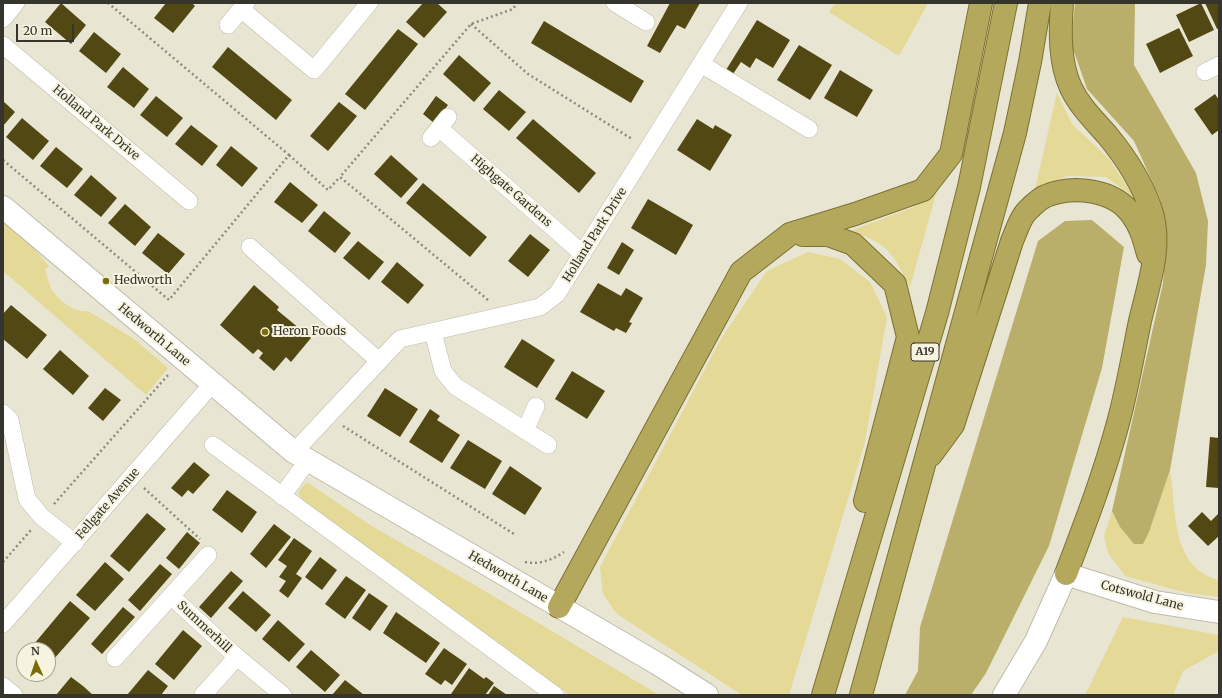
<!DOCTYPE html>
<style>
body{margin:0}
#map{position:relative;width:1222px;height:698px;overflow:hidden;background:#e8e5d2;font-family:Merriweather,serif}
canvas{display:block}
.frame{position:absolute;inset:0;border:4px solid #36352d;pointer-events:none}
.north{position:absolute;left:16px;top:642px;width:40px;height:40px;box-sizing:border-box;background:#f6f3df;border:1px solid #a9a798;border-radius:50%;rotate:357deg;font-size:11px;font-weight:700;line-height:16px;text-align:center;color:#36352d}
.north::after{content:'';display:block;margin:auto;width:14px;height:18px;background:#7a6c06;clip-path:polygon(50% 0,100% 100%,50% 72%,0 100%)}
.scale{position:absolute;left:16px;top:24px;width:58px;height:18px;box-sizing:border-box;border:2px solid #36352d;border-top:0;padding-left:5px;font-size:12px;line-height:14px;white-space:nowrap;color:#36352d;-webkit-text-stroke:3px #f6f3df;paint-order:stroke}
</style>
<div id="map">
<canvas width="1222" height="698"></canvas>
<div class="frame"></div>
<div class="north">N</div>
<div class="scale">20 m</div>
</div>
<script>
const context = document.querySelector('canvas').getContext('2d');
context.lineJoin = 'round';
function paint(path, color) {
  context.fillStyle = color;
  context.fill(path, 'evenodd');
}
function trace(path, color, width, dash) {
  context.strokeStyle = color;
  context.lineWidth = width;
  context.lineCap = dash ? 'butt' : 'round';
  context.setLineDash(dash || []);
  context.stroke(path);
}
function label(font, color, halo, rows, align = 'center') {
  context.font = font + ' Merriweather,serif';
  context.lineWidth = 4;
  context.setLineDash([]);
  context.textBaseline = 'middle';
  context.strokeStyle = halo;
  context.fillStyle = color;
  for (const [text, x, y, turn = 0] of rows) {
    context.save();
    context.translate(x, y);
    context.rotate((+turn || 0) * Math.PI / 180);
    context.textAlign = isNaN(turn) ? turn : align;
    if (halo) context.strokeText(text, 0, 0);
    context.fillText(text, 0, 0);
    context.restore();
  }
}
paint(new Path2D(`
 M835,3H928L899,56L829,12Z
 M1057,93L1072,124L1109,159L1134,197L1106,177L1068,176L1035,189Z
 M937,190L910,287C892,253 889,243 850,231L914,207Z
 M3,221L30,244L49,266L45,269C47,275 48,282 51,288C57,299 75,314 88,311L134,339L168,368L146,395L3,271Z
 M808,252L840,259L870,282L887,317L865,442L789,695H742L617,614L603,594L600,567L722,337L767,271Z
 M1170,470C1177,509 1169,567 1219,580V597L1187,593L1125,576L1108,553L1104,536L1112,511L1120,527L1134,544L1143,543L1149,532Z
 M307,482L370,525L478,587L659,695H570L312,511L298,494L301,488Z
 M1123,617L1219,635V651L1183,671L1173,695H1085Z`), '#e4d996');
paint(new Path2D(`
 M1075,3H1135L1134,65L1196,173L1208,221L1206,265L1170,470L1149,532L1143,544H1134L1120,527L1112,511L1163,283L1166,236L1160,199L1134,141L1087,89L1071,43Z
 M1092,220L1124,247L1102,368L1049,546L986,673L971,695H905L918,671L920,627L1038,241L1065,221Z`), '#baae6b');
paint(new Path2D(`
 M61,3L86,25L71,44L45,22Z
 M166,3H192L195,6L173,33L154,18Z
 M423,3H437L447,12L424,38L406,22Z
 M670,3H700L685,29L677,25L660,53L647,46Z
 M1201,3L1214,30L1189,42L1176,15Z
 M1205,3H1219V28L1217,29Z
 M757,20L790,40L773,68L756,58L750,68L741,62L733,74L726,70Z
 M544,21L644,81L631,103L531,43Z
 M1179,28L1193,56L1160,73L1146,44Z
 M398,29L418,44L365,110L345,94Z
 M94,32L121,54L106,73L79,51Z
 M799,45L832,65L810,100L777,80Z
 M228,47L292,100L276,120L212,67Z
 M459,55L491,83L474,102L443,74Z
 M123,67L149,89L134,108L107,87Z
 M840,70L873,90L857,117L824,98Z
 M499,90L526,112L509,131L483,109Z
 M1215,94L1219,100V130L1212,135L1194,109Z
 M156,96L183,118L167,137L140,115Z
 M436,96L448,105L434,123L423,114Z
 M3,101L15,112L3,126Z
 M339,102L357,116L328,151L310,136Z
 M22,118L49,141L33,160L6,137Z
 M533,119L596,173L579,193L516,138Z
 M697,119L713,129L715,125L732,135L710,171L677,150Z
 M191,125L218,146L202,166L175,144Z
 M231,146L258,168L242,187L216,165Z
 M56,147L83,169L67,188L40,166Z
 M391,155L418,179L401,198L374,174Z
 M91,175L117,198L101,217L74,195Z
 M290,182L318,205L302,223L274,202Z
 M423,183L487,237L470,257L406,203Z
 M648,199L693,225L676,255L631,228Z
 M125,204L151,227L135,246L108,223Z
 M324,211L351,233L335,253L308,231Z
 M158,233L185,254L168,274L142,253Z
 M530,234L550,250L528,277L508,261Z
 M358,241L384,262L369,280L343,258Z
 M622,242L634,250L619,275L607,268Z
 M397,262L424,285L408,304L381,282Z
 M598,283L621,296L626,288L643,298L629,322L632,323L626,333L616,328L614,331L580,312Z
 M254,285L279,307L277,310L311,338L291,362L286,357L274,371L259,358L263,353L258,349L253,354L220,325Z
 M11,305L47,335L27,359L3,339V314Z
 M522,339L555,360L537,388L504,367Z
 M60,350L89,376L73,395L43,369Z
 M572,371L605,391L587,419L555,399Z
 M105,388L121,400L103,421L88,408Z
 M385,388L418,409L400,437L367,416Z
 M430,409L440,416L437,420L460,435L442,463L409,442Z
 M1210,437L1219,438V488L1206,487Z
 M468,440L502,461L485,489L450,468Z
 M194,462L210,475L193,494L188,490L182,497L171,488Z
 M510,466L542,488L525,515L492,494Z
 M227,490L257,512L242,533L212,510Z
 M1202,512L1211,521L1219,513V536L1208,546L1188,526Z
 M147,513L166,529L129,572L110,556Z
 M274,524L291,537L266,568L250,554Z
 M187,532L200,543L179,569L166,558Z
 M294,538L312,551L296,574L302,578L288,598L279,591L286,581L279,577L287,566L278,560Z
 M320,557L337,570L322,590L305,577Z
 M105,562L124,579L95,611L76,595Z
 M160,564L172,574L140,611L128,600Z
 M231,571L243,581L211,618L199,607Z
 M346,576L366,590L345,619L325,604Z
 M243,591L271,615L256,632L228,608Z
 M369,593L388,606L370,631L352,618Z
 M70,601L90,618L53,660L48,656V650H41L34,644Z
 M123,607L135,617L102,654L91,644Z
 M396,612L440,643L426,663L383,633Z
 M278,620L305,644L289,662L262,639Z
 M183,630L202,646L174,680L155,664Z
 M444,648L467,664L452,685L445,680L441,685L425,674Z
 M311,650L340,675L325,692L296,667Z
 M469,668L484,679L486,677L494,683L485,695L451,694Z
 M148,670L168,686L161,695H127Z
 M71,677L83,686L93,695H56Z
 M345,680L359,691L364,695H332Z
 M494,686L507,695H488Z`), '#514814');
const minor = new Path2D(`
 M615,3L646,22
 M241,9L314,70L369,3
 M3,19L16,3
 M228,25L246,3
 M3,45L189,201
 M701,64L809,129
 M1205,72L1219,65
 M439,128L583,254
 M431,138L448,117
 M250,247L379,361
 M433,332L443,371L455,386L548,445
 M3,413L10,420L27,499L42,517L75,543
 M525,431L536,406
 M213,445L555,695
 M294,452L400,339L540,307L557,294L739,3
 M282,496L308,460
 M171,596L237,657
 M3,624L213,383
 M115,658L208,555
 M3,686L14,695
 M203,695L237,657L283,695`);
const tertiary = new Path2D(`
 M3,207L294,452L658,664L707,695
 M1004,695L1036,641L1066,574L1155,602L1219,612`);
const trunk = new Path2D(`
 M1062,3C1060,31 1059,62 1071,88C1080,107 1095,121 1108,136C1126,158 1142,183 1151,210C1163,246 1148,286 1140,321C1133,355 1127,390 1118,423C1104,475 1085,524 1066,574
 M803,235H828L853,244L895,284L908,337L865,501
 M931,455L953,425L1012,241C1016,232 1020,218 1027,211C1032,206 1040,198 1046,196C1073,185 1114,189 1132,215C1141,227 1144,240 1148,254
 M559,607L741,272L790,234L855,214L923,190L951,154L981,3
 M823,695L937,313L969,187L1006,3
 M861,695L1015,133L1030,62L1040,3`);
trace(minor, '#bfbca9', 18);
trace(tertiary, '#bfbca9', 24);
trace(trunk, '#7c7231', 24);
trace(new Path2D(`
 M471,24L528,74L632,139
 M289,155L328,190L340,177
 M3,160L169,300L289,155L108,3
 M488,300L340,177L471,24L513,9L517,3
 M343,426L514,534
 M144,488L200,539
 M54,504L169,374
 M3,562L31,530
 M525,562C539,565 552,560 564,552`), '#8d8b7d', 2.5, [2, 3]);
trace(minor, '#fff', 17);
trace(tertiary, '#fff', 22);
trace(trunk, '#b4a85c', 22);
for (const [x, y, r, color] of [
 [106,281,4,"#7a6c06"],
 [265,332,4,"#7a6c06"]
]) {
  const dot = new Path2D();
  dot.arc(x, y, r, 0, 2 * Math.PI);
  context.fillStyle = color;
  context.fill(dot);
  trace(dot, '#f6f3df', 1.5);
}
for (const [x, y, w] of [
 [925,352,28]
]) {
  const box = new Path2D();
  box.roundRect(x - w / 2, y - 9, w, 18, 3);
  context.fillStyle = '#f6f3df';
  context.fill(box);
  trace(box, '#36352d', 1);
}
label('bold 11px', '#36352d', null, [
 ["A19",925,352]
]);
label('12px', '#36352d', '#f6f3df', [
 ["Holland Park Drive",96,123,40],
 ["Highgate Gardens",511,191,41],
 ["Holland Park Drive",595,235,-58],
 ["Hedworth Lane",154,335,40],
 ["Fellgate Avenue",108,504,-49],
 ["Hedworth Lane",508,577,30],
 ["Cotswold Lane",1142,596,15],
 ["Summerhill",204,627,43]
]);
label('12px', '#36352d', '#f6f3df', [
 ["Hedworth",114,281],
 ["Heron Foods",273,332]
], 'left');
</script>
